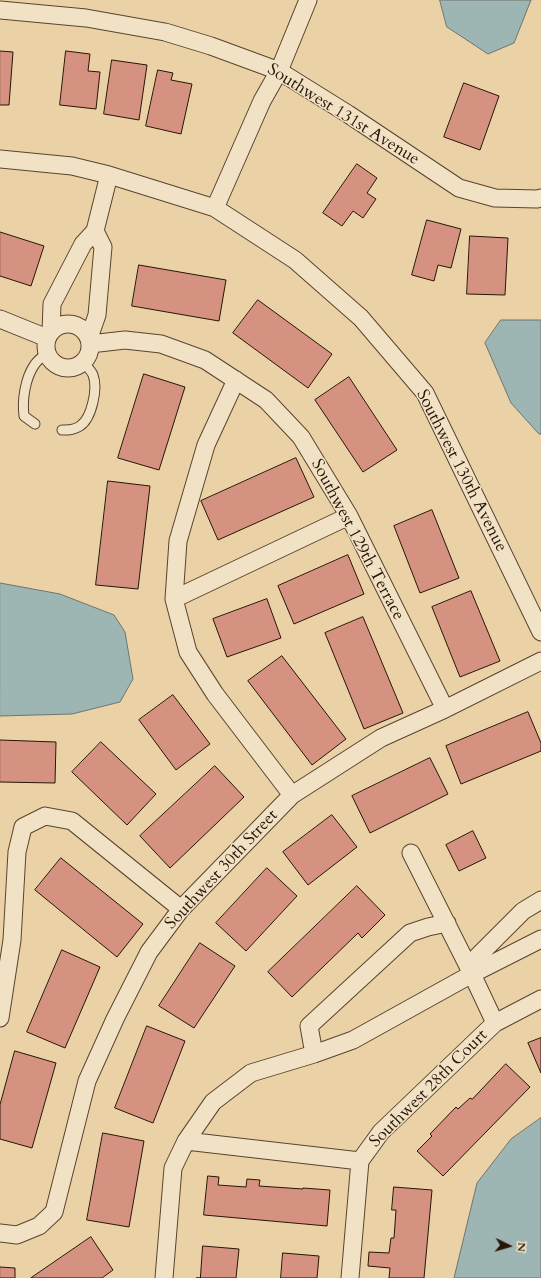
<!DOCTYPE html>
<style>
body{margin:0}
#map{position:relative;width:541px;height:1278px;overflow:hidden;background:#ebd2a6;font-family:Cardo,serif}
canvas{display:block}
.north{position:absolute;left:489px;top:1226px;width:40px;height:40px;-webkit-text-stroke:3px #f2e2c5;paint-order:stroke;rotate:95deg;font-size:11px;font-weight:700;line-height:16px;text-align:center;color:#271507}
.north::after{content:'';display:block;margin:auto;width:14px;height:18px;background:#271507;clip-path:polygon(50% 0,100% 100%,50% 72%,0 100%)}
</style>
<div id="map">
<canvas width="541" height="1278"></canvas>
<div class="north">N</div>
</div>
<script>
const context = document.querySelector('canvas').getContext('2d');
context.lineJoin = 'round';
function paint(path, color) {
  context.fillStyle = color;
  context.fill(path, 'evenodd');
}
function trace(path, color, width, dash) {
  context.strokeStyle = color;
  context.lineWidth = width;
  context.lineCap = dash ? 'butt' : 'round';
  context.setLineDash(dash || []);
  context.stroke(path);
}
function label(font, color, halo, rows, align = 'center') {
  context.font = font + ' Cardo,serif';
  context.lineWidth = 3;
  context.setLineDash([]);
  context.textBaseline = 'middle';
  context.strokeStyle = halo;
  context.fillStyle = color;
  for (const [text, x, y, turn = 0] of rows) {
    context.save();
    context.translate(x, y);
    context.rotate((+turn || 0) * Math.PI / 180);
    context.textAlign = isNaN(turn) ? turn : align;
    if (halo) context.strokeText(text, 0, 0);
    context.fillText(text, 0, 0);
    context.restore();
  }
}
const water = new Path2D(`
 M440,0H531L514,43L488,54L447,27Z
 M501,320H541V434H539L511,403L485,343Z
 M0,583L60,594L114,615L125,632L133,679L120,702L72,714L0,716Z
 M541,1118V1278H454L477,1183L511,1139Z`);
paint(water, '#9db5b3');
trace(water, '#6e756e', 1);
const building = new Path2D(`
 M0,51L13,52L9,105H0Z
 M66,51L90,54L88,71L100,72L96,109L60,105Z
 M112,60L147,65L139,120L104,114Z
 M158,70L173,73L171,80L192,84L181,134L146,126Z
 M464,83L499,96L480,150L444,137Z
 M357,164L377,178L367,193L376,199L363,218L353,211L342,226L323,213Z
 M427,220L461,229L451,268L438,265L434,281L412,275Z
 M0,232L44,246L31,286L0,276Z
 M470,236L508,238L505,295L467,294Z
 M139,265L226,280L219,321L132,306Z
 M258,300L332,354L308,388L233,333Z
 M144,374L185,387L159,470L118,458Z
 M349,377L397,450L363,472L315,400Z
 M296,458L314,497L218,540L201,501Z
 M108,481L150,486L138,589L96,585Z
 M432,510L459,578L420,593L394,526Z
 M348,555L364,594L294,624L278,586Z
 M471,591L500,661L460,677L432,607Z
 M267,599L281,638L227,657L213,619Z
 M363,617L403,713L364,729L325,633Z
 M282,656L346,739L312,765L248,681Z
 M173,695L210,744L176,770L139,720Z
 M528,712L541,743V751L461,784L446,746Z
 M0,740L56,742L55,783L0,782Z
 M101,742L156,794L127,825L72,772Z
 M430,758L448,794L370,833L352,796Z
 M215,766L244,797L170,868L140,836Z
 M332,815L357,847L308,885L283,852Z
 M473,831L486,858L459,871L446,845Z
 M61,858L143,924L117,957L35,890Z
 M267,868L297,896L246,951L216,923Z
 M357,886L385,915L362,938L358,933L292,997L268,972Z
 M200,943L235,966L194,1028L159,1006Z
 M62,950L100,967L65,1048L27,1032Z
 M147,1026L185,1041L153,1123L115,1108Z
 M541,1038V1073L528,1043Z
 M15,1051L56,1063L32,1148L0,1139V1105Z
 M506,1064L530,1087L443,1176L417,1151L432,1136L430,1134L456,1107L458,1109L470,1098L472,1099Z
 M103,1133L144,1141L129,1227L87,1220Z
 M208,1176L219,1177L218,1185L246,1187L247,1179L260,1180L259,1186L303,1189V1188L330,1190L327,1226L204,1215Z
 M394,1187L432,1190L424,1278H389L390,1268L368,1266L369,1252L389,1253L391,1238H394L396,1210H392Z
 M91,1237L113,1270L102,1278H31Z
 M203,1246L239,1249L236,1278H196H200Z
 M283,1253L319,1256L317,1278H281Z
 M0,1267L15,1268V1278H0Z`);
paint(building, '#d59280');
trace(building, '#271507', 1);
const service = new Path2D(`
 M35,424L24,416C22,400 25,378 35,364C38,360 43,356 47,353
 M62,430C69,430 74,430 80,426C92,418 98,388 93,375C91,370 86,366 83,362`);
const minor = new Path2D(`
 M0,10L86,18L165,32L211,46L279,71L348,114L459,188L495,198L537,199L541,198
 M0,159L72,166L109,175L215,208L295,260L361,318L425,393L541,632
 M215,208L262,101L279,71L308,0
 M0,319L47,338
 M46 346a22 22 0 1 1 44 0a22 22 0 1 1-44 0Z
 M51,332L52,304L83,244L95,231L109,175
 M89,338L97,315L103,247L95,231
 M90,344L125,340L161,344L205,360L266,400L301,437L349,516L445,709
 M236,380L206,445L178,541L174,599L188,652L215,694L292,795
 M174,599L349,516
 M411,853L472,974L495,1023
 M472,974L477,957L523,911L541,900
 M0,1018L12,940L17,852L23,827L45,816L72,821L181,909
 M314,1054L309,1026L410,933L428,927L447,923
 M186,1141L360,1161
 M0,1233L17,1235L39,1226L54,1212L87,1081L115,1019L149,952L181,909L292,795L381,738L445,709L541,661
 M164,1278L173,1168L186,1141L213,1102L251,1073L314,1054L353,1040L472,974L541,939
 M350,1278L360,1161L381,1132L495,1023L541,999`);
trace(service, '#58442f', 11);
trace(minor, '#58442f', 19);
trace(service, '#f2e2c5', 9);
trace(minor, '#f2e2c5', 17);
label('17px', '#271507', '#f2e2c5', [
 ["Southwest 131st Avenue",343,115,32],
 ["Southwest 130th Avenue",461,471,63],
 ["Southwest 129th Terrace",357,540,62],
 ["Southwest 30th Street",222,870,-47],
 ["Southwest 28th Court",429,1089,-45]
]);
</script>
